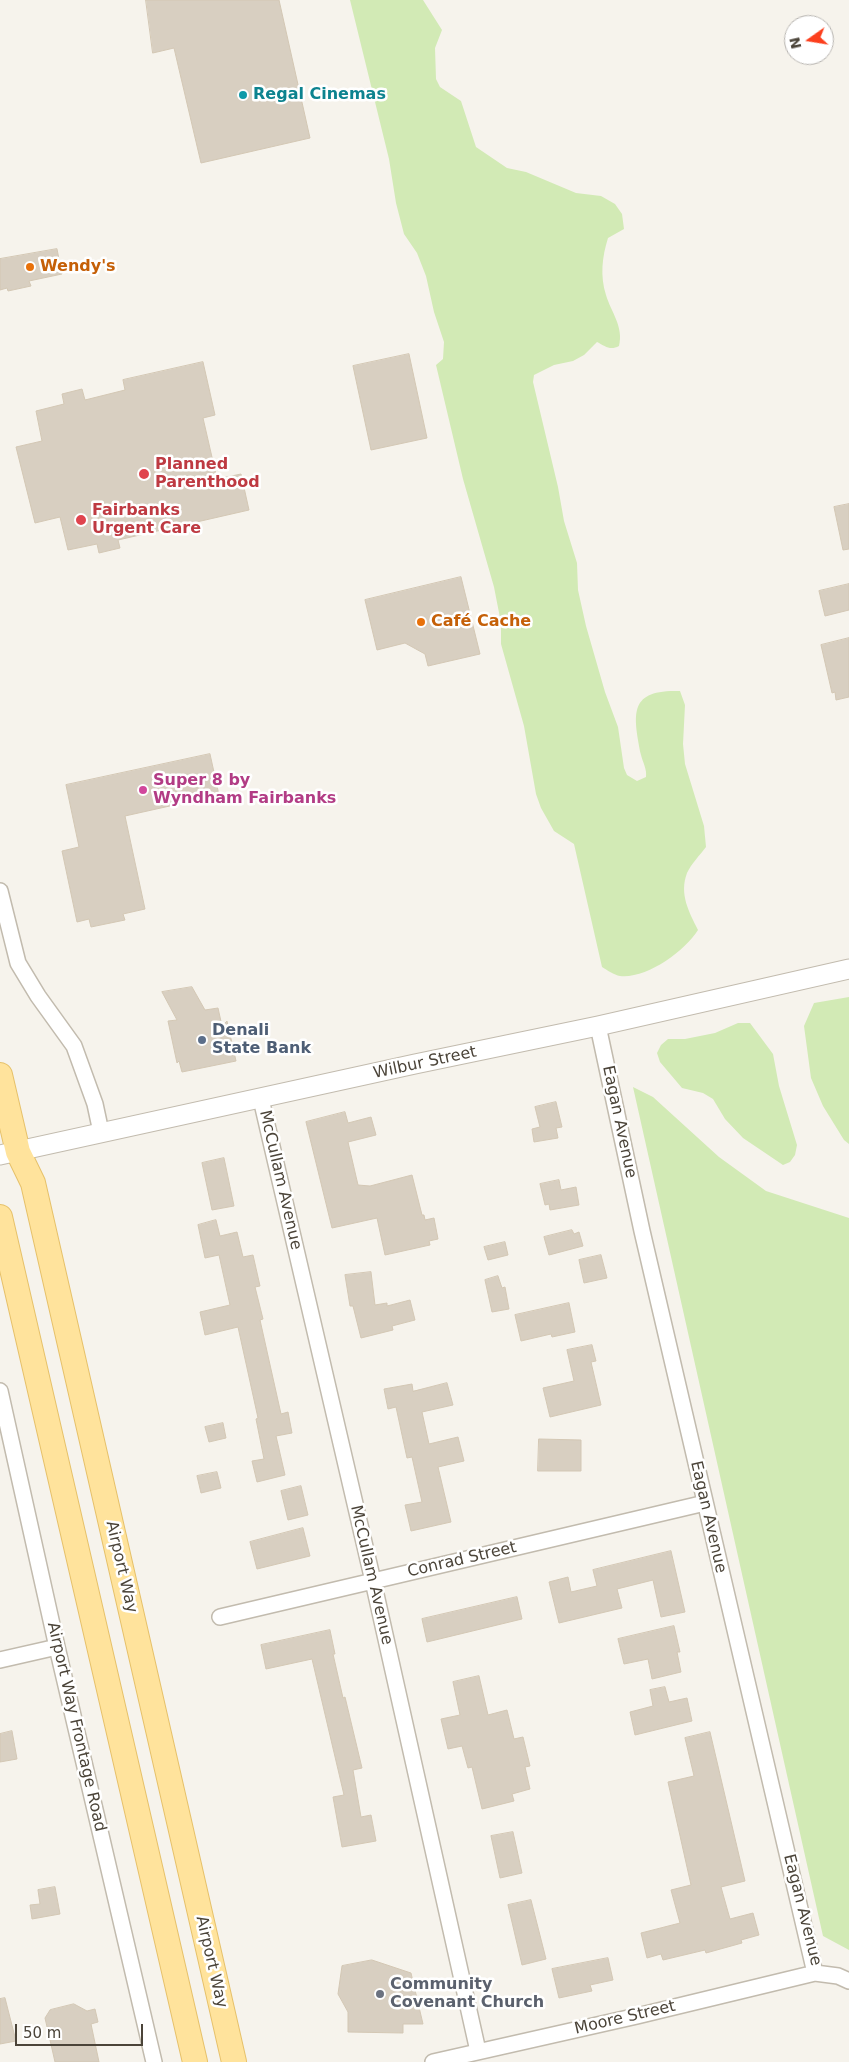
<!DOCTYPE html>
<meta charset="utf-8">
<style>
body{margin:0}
#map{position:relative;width:849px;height:2062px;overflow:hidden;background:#f6f3ec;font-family:"DejaVu Sans",sans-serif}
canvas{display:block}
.north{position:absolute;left:784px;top:15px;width:50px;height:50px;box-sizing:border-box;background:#fff;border:1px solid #b7b4b0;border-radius:50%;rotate:257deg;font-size:14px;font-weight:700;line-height:20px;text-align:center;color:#4b4439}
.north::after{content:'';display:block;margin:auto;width:18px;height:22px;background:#fc3f1d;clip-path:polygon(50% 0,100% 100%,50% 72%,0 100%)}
.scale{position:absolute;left:15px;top:2024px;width:128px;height:22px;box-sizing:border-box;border:2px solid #4b4439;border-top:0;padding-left:6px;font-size:15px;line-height:18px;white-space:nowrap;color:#4b4439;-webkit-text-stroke:4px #fff;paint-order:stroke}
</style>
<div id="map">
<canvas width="849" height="2062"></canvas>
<div class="north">N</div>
<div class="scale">50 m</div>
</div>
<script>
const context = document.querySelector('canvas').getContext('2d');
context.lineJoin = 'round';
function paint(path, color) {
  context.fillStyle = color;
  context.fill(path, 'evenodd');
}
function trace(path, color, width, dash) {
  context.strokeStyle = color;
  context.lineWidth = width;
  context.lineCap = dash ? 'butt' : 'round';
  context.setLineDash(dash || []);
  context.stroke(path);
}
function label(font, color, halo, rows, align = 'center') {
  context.font = font + ' "DejaVu Sans",sans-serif';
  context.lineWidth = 5;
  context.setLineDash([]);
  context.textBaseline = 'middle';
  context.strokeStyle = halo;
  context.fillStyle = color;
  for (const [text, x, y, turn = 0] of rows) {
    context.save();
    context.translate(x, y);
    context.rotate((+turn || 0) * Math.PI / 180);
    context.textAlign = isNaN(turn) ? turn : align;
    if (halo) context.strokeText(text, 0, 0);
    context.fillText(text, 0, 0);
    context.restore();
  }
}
paint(new Path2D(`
 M350,0H423L442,30L435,48L436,79L440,87L461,101L476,147L507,168L526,172L576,193L601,196L615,204L622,214L624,229L608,238C602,257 600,276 606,295C611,312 624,327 619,346C610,351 605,346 597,342L584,355L573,361L554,365L534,375L533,382L558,487L564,521L577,563L578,590L586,626L605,692L618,727L624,768L627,775L637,781L646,777C647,769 643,763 641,755C633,714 628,689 680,691L685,705L683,744L685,764L704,826L706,847C700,855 691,864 687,873C679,894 689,912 698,930C684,952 646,979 620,976C614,975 607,970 602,967L574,844L554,831L541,808L536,794L524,726L501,644V623L494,587L463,479L436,365L443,359L444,342L434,312L426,276L417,253L404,234L396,203L389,159Z
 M849,997V1144L844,1140L823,1106L811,1078L804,1026L814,1003Z
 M738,1023H750L773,1054L779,1086L797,1145L795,1155L790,1162L783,1165L743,1138L725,1119L713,1099L703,1093L682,1088L660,1062L657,1053L661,1045L668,1039H685L715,1033Z
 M633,1087L653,1097L719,1157L766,1191L849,1218V1950L823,1936Z`), '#d2eab5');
const building = new Path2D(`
 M146,0H279L310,138L201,163L174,48L153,53Z
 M57,249L62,274L29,281L31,286L8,291L7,288L0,290V259Z
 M409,354L427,438L371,450L353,366Z
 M203,362L215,415L203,418L217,479L241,474L249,510L118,540L120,548L99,553L97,544L68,550L60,517L35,523L16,447L42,441L36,411L64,404L62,394L82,389L85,400L125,390L123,380Z
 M849,504V549L843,550L834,507Z
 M461,577L480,654L428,666L425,654L405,643L377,650L365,600Z
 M849,584V610L825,616L819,591Z
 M849,638V697L836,700L835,692L832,693L821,645Z
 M210,754L219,795L125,816L145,909L123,914L125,920L91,927L89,919L77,922L62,851L79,847L66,785Z
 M192,987L205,1010L218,1008L222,1026L227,1021L236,1061L182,1072L179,1061L177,1063L168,1021L177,1020L162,992Z
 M556,1102L562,1127L556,1128L558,1138L534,1142L532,1129L540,1127L535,1107Z
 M345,1112L348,1123L371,1117L376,1135L348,1142L358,1185L370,1186L412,1175L422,1215H424L425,1220L434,1218L438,1239L429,1241L430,1245L385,1255L377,1218L332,1228L306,1122Z
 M224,1158L234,1206L212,1210L202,1163Z
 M559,1180L561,1190L576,1187L579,1205L550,1210L549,1204L545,1205L540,1184Z
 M216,1220L220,1236L237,1232L243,1257L253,1255L260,1286L255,1287L263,1319L260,1320L281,1414L288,1412L292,1433L276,1436L285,1475L257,1482L252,1461L264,1459L256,1419L258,1418L238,1327L205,1335L200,1312L230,1305L219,1255L205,1258L198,1225Z
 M572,1230L574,1234L579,1232L583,1246L549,1255L544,1237Z
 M505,1242L508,1255L488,1260L484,1247Z
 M601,1255L607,1278L584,1283L579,1260Z
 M371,1272L375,1305L387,1303V1306L410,1300L415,1320L392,1326L393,1330L361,1338L353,1306H350L345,1275Z
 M498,1276L502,1288L505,1287L509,1309L492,1312L485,1280Z
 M569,1303L575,1332L552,1337L551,1334L521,1341L515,1315Z
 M592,1345L596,1361L591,1362L601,1405L550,1417L543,1388L574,1381L567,1350Z
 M447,1383L453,1405L422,1412L429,1444L458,1437L464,1461L438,1467L451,1522L411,1531L405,1505L422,1502L412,1457L407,1458L396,1407L388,1409L384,1389L412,1384L413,1391Z
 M223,1423L226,1438L209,1442L205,1427Z
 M539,1439L581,1440V1471H538Z
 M217,1472L221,1488L201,1493L197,1476Z
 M301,1486L308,1515L288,1520L281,1491Z
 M303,1528L310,1556L257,1569L250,1542Z
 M671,1551L685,1612L661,1617L653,1580L617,1589L622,1608L559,1623L549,1582L568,1577L571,1592L597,1586L593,1570Z
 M517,1597L522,1619L427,1642L422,1619Z
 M674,1626L680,1652H677L681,1672L652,1679L648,1659L624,1664L618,1639Z
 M330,1630L335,1654H333L343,1698L345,1697L362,1768L353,1770L361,1817L371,1815L376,1841L342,1847L333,1797L344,1795L312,1659L266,1669L261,1645Z
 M479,1676L488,1715L507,1710L514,1739L523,1737L530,1766L525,1767L530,1789L512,1794L514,1801L482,1809L472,1767L468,1768L462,1746L448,1749L441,1719L460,1715L453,1682Z
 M665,1687L669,1702L687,1698L692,1721L635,1735L630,1712L653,1706L650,1690Z
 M12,1731L17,1759L0,1762V1734Z
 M710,1732L745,1881L721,1887L730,1919L753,1913L759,1935L741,1940L742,1943L706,1953L705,1950L663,1960L661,1954L647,1958L641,1933L680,1923L671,1890L691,1885L668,1782L694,1776L685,1738Z
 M513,1832L522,1873L500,1878L491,1836Z
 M55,1887L60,1914L32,1919L30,1905L40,1904L38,1890Z
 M531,1900L546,1959L522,1965L508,1905Z
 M608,1958L613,1980L590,1985L592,1991L559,1998L552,1969Z
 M372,1960L411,1973L423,2024H403V2033L348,2032V2012L338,1994L342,1966Z
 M5,1998L16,2041L0,2044V1999Z
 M74,2004L87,2011L95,2009L98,2022L91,2024L99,2062H55L45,2018L50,2010Z`);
paint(building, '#d8cfc1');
trace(building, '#d3c7b4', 1);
const minor = new Path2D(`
 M0,891L18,963L38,996L74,1046L95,1104L101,1132
 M598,1026L642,1231L815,1973L838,1976L849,1981
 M261,1099L373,1581L478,2051
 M0,1391L57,1647L154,2062
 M220,1617L705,1503
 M0,1660L57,1647
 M433,2062L637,2016L815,1973`);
const tertiary = new Path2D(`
 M0,1155L415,1064L598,1026L849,969`);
const primary = new Path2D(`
 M0,1075L18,1152L33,1183L234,2062
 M0,1217L195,2062`);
trace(minor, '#c2bbae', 18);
trace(tertiary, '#c2bbae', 21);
trace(primary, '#e6c16a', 26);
trace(minor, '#fff', 15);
trace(tertiary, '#fff', 19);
trace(primary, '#ffe39c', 24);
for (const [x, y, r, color] of [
 [243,95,5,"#0f9aa8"],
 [30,267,5,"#e8710a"],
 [144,474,6,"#e0444e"],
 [81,520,6,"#e0444e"],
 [421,622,5,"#e8710a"],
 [143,790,5,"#d1479c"],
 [202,1040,5,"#5c6f8a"],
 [380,1994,5,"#6b7280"]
]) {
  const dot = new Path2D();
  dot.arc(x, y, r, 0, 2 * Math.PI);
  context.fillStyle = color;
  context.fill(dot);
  trace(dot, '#fff', 2);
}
label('bold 16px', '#0d838f', '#fff', [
 ["Regal Cinemas",253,95]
], 'left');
label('bold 16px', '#c56008', '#fff', [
 ["Wendy's",40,267],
 ["Café Cache",431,622]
], 'left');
label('bold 16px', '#be3a42', '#fff', [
 ["Planned",155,465],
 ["Parenthood",155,483],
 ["Fairbanks",92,511],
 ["Urgent Care",92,529]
], 'left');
label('bold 16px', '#b23c85', '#fff', [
 ["Super 8 by",153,781],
 ["Wyndham Fairbanks",153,799]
], 'left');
label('bold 16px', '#4e5e75', '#fff', [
 ["Denali",212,1031],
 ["State Bank",212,1049]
], 'left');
label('16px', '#4b4439', '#fff', [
 ["Wilbur Street",425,1063,-12],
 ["Eagan Avenue",619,1122,78],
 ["McCullam Avenue",280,1180,77],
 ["Eagan Avenue",708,1517,77],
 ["Conrad Street",462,1560,-13],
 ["Airport Way",121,1567,77],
 ["McCullam Avenue",371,1575,77],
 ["Airport Way Frontage Road",76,1727,77],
 ["Eagan Avenue",802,1910,76],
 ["Airport Way",211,1962,77],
 ["Moore Street",625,2018,-13]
]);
label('bold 16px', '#5b616d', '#fff', [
 ["Community",390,1985],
 ["Covenant Church",390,2003]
], 'left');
</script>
